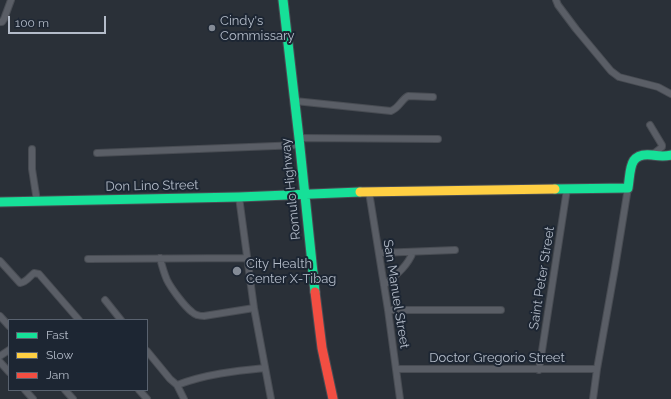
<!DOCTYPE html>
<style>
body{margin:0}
#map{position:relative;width:671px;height:399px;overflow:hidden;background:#2a3038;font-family:Raleway,sans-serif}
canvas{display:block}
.legend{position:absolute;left:8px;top:319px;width:140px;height:72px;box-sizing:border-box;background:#1d2633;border:1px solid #59626f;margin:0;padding:5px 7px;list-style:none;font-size:12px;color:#b4bcc9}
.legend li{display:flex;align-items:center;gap:8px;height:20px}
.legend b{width:20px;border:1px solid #59626f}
.scale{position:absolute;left:8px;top:16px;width:98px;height:18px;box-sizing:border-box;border:2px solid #b4bcc9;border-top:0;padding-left:5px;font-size:12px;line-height:14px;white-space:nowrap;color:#b4bcc9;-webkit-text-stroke:3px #1d2633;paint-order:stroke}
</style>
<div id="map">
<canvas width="671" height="399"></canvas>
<ul class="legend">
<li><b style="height:5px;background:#16e098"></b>Fast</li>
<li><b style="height:5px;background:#ffcf43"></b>Slow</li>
<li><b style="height:5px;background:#f24e42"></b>Jam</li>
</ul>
<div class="scale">100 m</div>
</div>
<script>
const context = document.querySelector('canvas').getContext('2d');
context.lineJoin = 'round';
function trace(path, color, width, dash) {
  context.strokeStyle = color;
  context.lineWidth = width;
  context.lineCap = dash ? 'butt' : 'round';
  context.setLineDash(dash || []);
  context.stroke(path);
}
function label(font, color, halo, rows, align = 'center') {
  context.font = font + ' Raleway,sans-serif';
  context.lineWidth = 4;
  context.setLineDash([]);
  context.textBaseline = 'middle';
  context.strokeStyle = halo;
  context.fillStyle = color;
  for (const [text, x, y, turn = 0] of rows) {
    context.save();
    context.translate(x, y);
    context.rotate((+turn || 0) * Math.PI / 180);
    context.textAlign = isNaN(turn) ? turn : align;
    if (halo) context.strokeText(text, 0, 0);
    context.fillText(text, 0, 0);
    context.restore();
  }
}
const street = new Path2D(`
 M556,0L558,5L576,29L611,71L619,77L658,87L671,94
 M0,22H2L4,19L11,0
 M295,101L391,111C399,108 401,100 408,96L433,97
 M650,125L662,145V147L652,155
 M299,138L438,139
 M32,149V169L37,201
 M97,153L300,145
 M369,192L388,310L400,399
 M239,197L254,308L271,399
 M379,253L455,250
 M160,258C162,266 164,273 167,280C171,288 184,306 192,312C195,315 200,316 204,316L254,308
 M88,259L247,258
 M0,261L20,283C27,282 29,277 34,273L39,274L79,320
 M384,285C396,275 407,267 413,252
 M105,300L121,320
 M388,310H501
 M0,316L9,326
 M147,351L170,379L177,385C206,374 235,371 265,368
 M0,356L9,350
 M0,362L9,372
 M396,369H597
 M539,370L567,189
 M177,385L184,399
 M25,390L33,399
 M65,390L73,399
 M139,390L147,399
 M593,399L597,369L615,268L628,188`);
const fast = new Path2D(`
 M283,0L299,138L315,292
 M555,189L628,188C631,170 628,152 652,155C659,156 664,157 671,155
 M0,202L239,197L360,192`);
const slow = new Path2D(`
 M360,192L555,189`);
const jam = new Path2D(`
 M315,292L322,348L333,399`);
trace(street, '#484c53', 8);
trace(fast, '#484c53', 11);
trace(slow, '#484c53', 11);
trace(jam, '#484c53', 11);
trace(street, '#5a5e66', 6);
trace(fast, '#16e098', 9);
trace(slow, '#ffcf43', 9);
trace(jam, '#f24e42', 9);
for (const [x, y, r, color] of [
 [212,28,4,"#848b96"],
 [237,271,5,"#848b96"]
]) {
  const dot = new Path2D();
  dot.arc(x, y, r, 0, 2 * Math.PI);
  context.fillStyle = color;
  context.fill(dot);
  trace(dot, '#1d2633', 1.5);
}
label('13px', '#b4bcc9', '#1d2633', [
 ["Cindy's",220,21],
 ["Commissary",220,36],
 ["City Health",246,264],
 ["Center X-Tibag",246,279]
], 'left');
label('13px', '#b4bcc9', '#1d2633', [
 ["Don Lino Street",152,186,-1],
 ["Romulo Highway",291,189,-96],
 ["Saint Peter Street",542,278,-81],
 ["San Manuel Street",396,294,81],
 ["Doctor Gregorio Street",497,358]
]);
</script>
